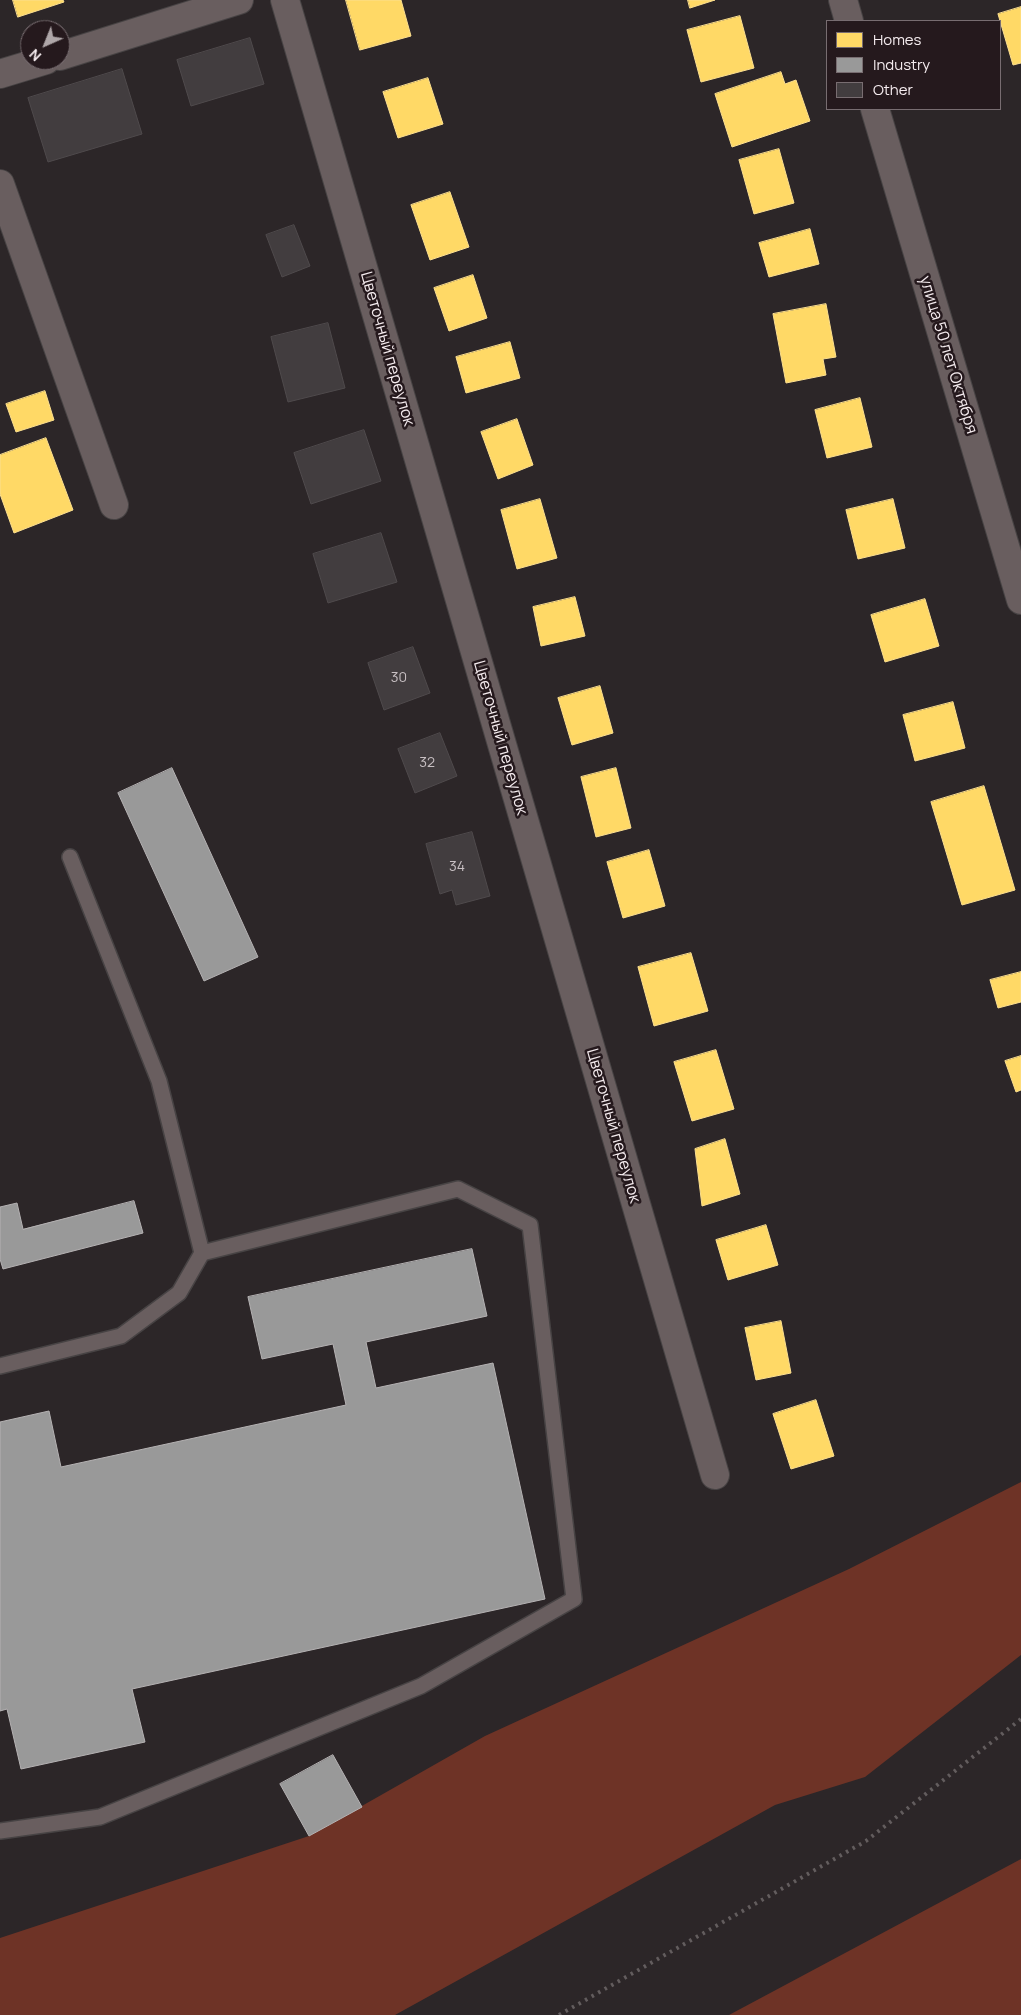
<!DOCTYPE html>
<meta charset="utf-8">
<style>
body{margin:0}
#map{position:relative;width:1021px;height:2015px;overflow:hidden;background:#2c2628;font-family:Manrope,sans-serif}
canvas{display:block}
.legend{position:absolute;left:826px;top:20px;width:175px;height:90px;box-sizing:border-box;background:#25191d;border:1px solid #786d71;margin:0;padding:6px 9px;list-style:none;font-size:15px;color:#f5ecef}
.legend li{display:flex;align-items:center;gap:10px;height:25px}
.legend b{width:25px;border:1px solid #786d71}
.north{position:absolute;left:20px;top:20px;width:50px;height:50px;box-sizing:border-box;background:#25191d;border:1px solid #786d71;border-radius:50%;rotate:224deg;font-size:14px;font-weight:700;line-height:20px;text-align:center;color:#f5ecef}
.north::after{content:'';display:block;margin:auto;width:18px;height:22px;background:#afa7a9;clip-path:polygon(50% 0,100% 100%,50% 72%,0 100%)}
</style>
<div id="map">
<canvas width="1021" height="2015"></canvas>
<ul class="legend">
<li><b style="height:14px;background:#ffd966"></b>Homes</li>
<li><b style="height:14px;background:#999"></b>Industry</li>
<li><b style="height:14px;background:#423d3f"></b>Other</li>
</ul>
<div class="north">N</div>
</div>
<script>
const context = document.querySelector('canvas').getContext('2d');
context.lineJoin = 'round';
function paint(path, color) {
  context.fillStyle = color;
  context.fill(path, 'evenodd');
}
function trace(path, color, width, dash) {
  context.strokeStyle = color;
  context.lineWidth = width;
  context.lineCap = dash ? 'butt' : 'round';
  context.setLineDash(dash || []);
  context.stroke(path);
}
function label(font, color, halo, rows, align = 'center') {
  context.font = font + ' Manrope,sans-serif';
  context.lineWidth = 5;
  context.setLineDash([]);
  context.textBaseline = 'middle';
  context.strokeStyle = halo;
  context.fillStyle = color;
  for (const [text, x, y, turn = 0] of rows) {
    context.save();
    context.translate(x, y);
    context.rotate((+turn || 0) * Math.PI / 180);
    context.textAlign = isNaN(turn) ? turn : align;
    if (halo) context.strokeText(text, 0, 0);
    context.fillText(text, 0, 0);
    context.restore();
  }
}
paint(new Path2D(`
 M1021,1482V1655L865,1777L775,1805L395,2015H0V1938L309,1836L485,1736L849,1569Z
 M1021,1859V2015H729Z`), '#6e3326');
const homes = new Path2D(`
 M13,0H63L64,2L18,17Z
 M346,0H401L411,36L360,50Z
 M688,0H715L690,8Z
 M1021,7V63L1013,65L998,14Z
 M740,16L754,68L701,82L687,30Z
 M781,72L785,84L796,80L810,121L732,147L715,94Z
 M428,78L443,124L398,138L383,92Z
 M779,149L794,203L754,214L739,160Z
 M450,192L469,247L430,260L411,205Z
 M810,229L819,264L769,277L759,243Z
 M473,275L487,318L449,331L434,288Z
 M826,304L836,357L823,359L826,375L786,383L773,314Z
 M510,342L520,378L466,393L456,357Z
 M45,391L54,420L16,432L6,404Z
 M860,398L872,447L827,458L815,410Z
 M517,419L533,465L498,479L481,432Z
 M46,438L73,510L14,533L0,494V455Z
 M540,499L557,558L517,569L501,510Z
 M893,499L905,548L858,559L846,510Z
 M575,597L585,636L541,646L533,607Z
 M925,599L939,646L885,662L871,615Z
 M600,686L613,733L572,745L558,698Z
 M953,702L965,748L915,761L903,715Z
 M616,768L631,828L596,837L581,777Z
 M984,786L1015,890L962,905L931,802Z
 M649,850L665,906L623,918L607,862Z
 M691,953L708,1011L654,1026L638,967Z
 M1021,972V1002L998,1008L990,980Z
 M716,1050L734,1109L692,1121L674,1062Z
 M1021,1056V1090L1016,1092L1005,1061Z
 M725,1139L740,1194L702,1206L695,1149Z
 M766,1225L778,1265L728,1280L716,1240Z
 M781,1321L791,1373L756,1380L745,1328Z
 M816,1400L834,1456L791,1469L773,1414Z`);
paint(homes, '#ffd966');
trace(homes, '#fcdf8f', 1);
const industry = new Path2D(`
 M172,768L258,957L204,981L118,793Z
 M134,1201L143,1233L3,1269L0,1259V1207L17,1203L23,1229Z
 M472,1249L487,1316L366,1342L376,1388L493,1363L545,1599L132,1689L145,1742L21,1769L7,1709L0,1711V1422L49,1411L61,1467L346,1405L333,1344L262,1359L248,1297Z
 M333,1755L362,1807L309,1836L280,1784Z`);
paint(industry, '#999');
trace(industry, '#b5b2b3', 1);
const building = new Path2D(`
 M250,38L264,84L191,106L177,60Z
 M122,69L142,134L48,162L28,98Z
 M294,225L310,266L282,277L266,235Z
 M328,323L345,388L288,402L271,337Z
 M364,430L381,481L311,504L294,453Z
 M381,533L397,582L328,603L313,554Z
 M413,647L430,693L384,710L368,663Z
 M440,733L457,776L415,793L398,749Z
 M472,832L490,896L456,905L452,890L440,894L426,844Z`);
paint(building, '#423d3f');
trace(building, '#4f4a4c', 1);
const service = new Path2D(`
 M70,857L159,1081L202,1253
 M0,1366L121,1336L179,1293L202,1253L458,1189L530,1225L574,1599L421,1686L100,1817L0,1831`);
const minor = new Path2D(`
 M285,0L715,1475
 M843,0L849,21
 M60,56L239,0
 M0,74L46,60
 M875,109L1021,600
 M0,184L114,505`);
trace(service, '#474344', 18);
trace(minor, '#474344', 30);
trace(service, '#695e5f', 15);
trace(minor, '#695e5f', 28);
trace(new Path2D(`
 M559,2015L866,1841L1021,1719`), '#635d5e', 4, [2.5, 5]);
label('14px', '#c8c0c3', null, [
 ["30",399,678],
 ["32",427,763],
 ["34",457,867]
]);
label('16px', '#f5ecef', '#25191d', [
 ["Цветочный переулок",387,349,74],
 ["улица 50 лет Октября",948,355,73],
 ["Цветочный переулок",500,738,74],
 ["Цветочный переулок",613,1126,74]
]);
</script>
